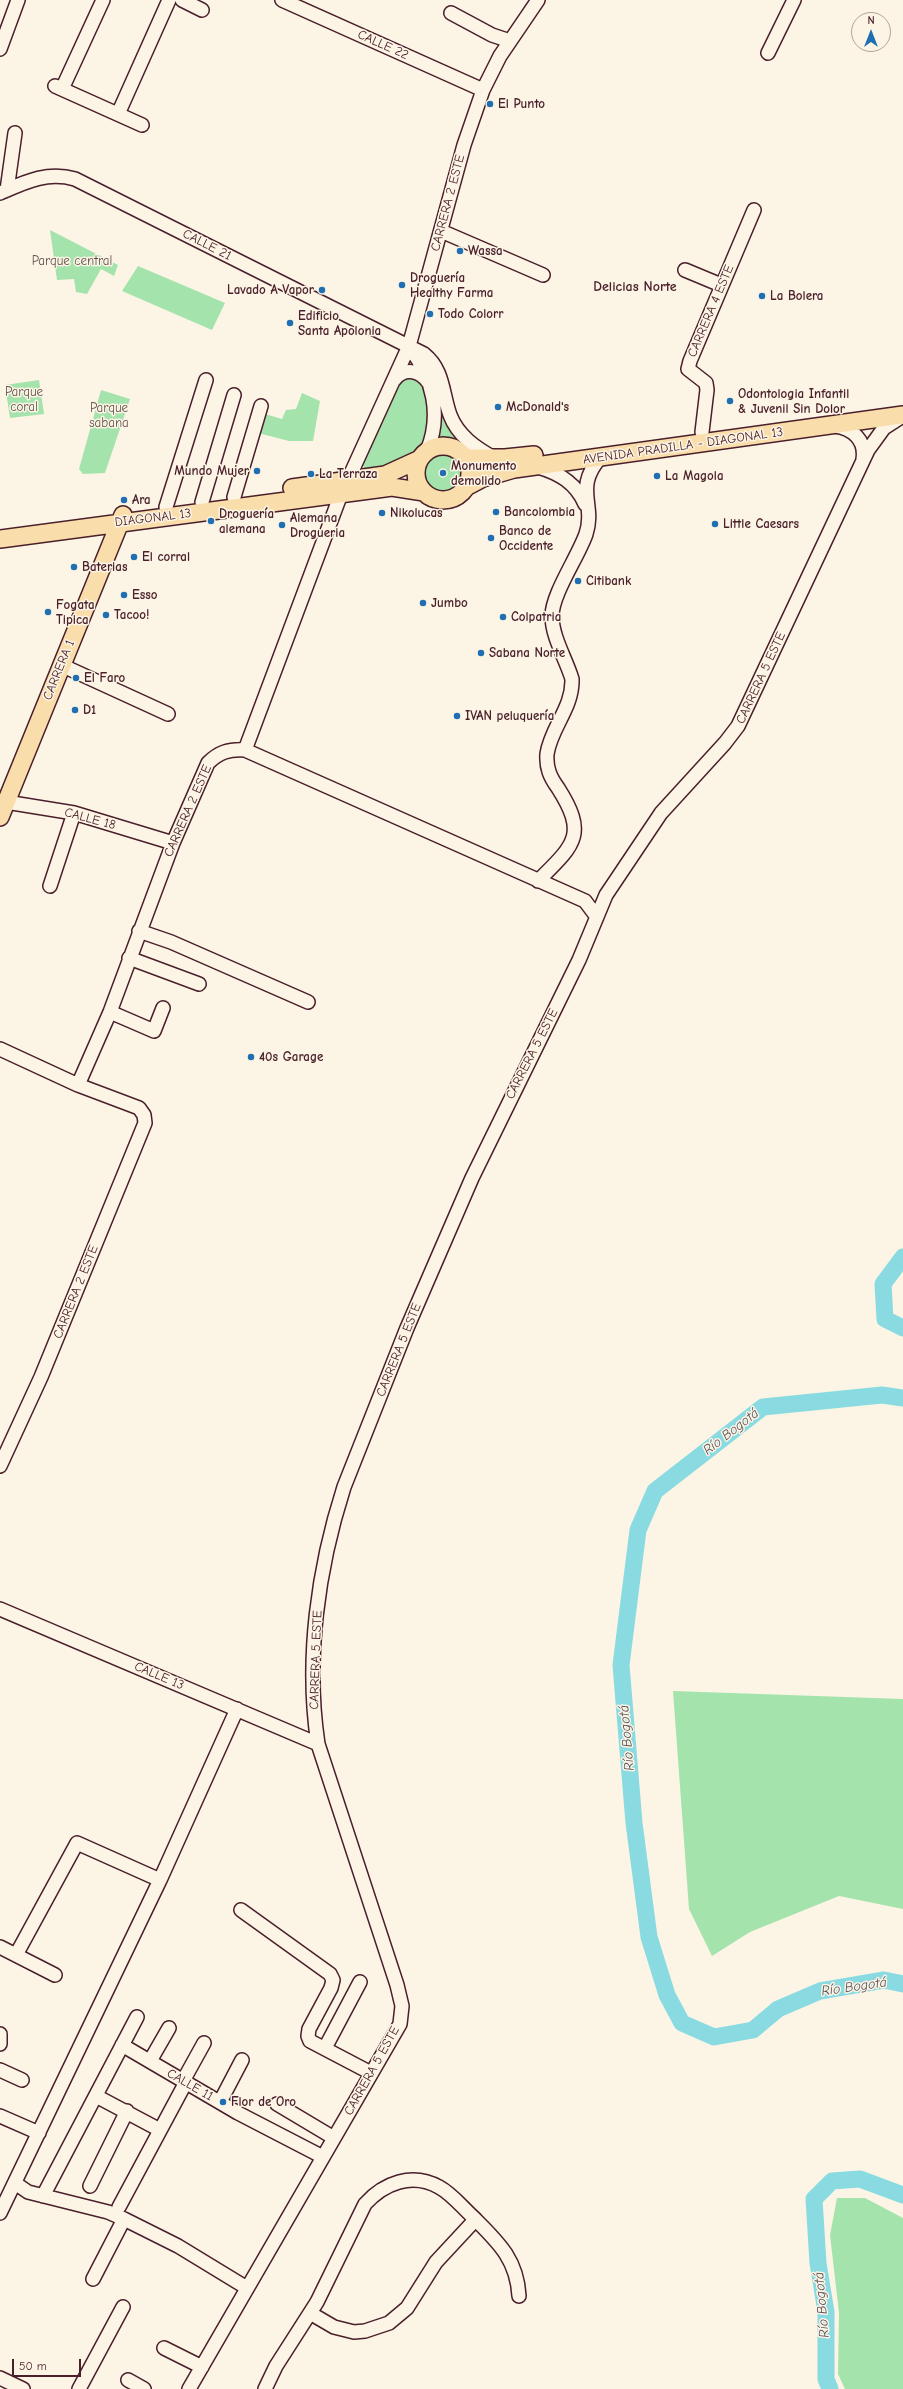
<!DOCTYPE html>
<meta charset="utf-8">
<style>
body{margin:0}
#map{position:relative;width:903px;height:2389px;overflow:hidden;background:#fcf5e5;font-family:"Comic Neue",sans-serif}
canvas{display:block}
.north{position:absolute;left:851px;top:12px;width:40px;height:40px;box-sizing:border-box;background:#fcf5e5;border:1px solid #b59f9b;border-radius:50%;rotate:0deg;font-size:11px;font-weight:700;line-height:16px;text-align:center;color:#4a1f2b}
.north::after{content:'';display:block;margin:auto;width:14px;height:18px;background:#1f6fb2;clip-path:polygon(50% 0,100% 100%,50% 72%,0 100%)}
.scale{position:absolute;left:12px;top:2359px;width:69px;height:18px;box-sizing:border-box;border:2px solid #4a1f2b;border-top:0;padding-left:5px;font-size:12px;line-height:14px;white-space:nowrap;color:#4a1f2b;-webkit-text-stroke:3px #fcf5e5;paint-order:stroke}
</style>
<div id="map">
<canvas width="903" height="2389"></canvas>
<div class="north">N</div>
<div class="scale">50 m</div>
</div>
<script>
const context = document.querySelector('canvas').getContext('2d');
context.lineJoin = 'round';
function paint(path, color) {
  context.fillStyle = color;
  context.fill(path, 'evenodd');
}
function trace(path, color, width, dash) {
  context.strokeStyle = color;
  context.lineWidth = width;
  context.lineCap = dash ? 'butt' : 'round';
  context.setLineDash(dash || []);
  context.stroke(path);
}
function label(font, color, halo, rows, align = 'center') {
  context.font = font + ' "Comic Neue",sans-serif';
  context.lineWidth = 3;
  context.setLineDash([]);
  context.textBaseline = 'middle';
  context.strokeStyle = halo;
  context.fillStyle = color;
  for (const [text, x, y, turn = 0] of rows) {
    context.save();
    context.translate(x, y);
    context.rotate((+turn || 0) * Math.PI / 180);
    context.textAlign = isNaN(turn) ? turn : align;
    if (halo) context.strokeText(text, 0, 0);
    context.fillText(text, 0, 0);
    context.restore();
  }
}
paint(new Path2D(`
 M50,230L118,265L114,276L101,269L87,294L76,292L74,279L57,280Z
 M138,266L225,303L212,330L122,291Z
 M412,374C418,382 428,391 430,402C433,425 423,452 401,462C392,467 379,468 369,471L364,468L363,464L403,377Z
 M39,380L44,414L10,418L5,385Z
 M101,390L130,399L105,473L83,474L79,469Z
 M302,393L320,401L313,441H289L258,433L265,414L282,419L286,410L296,409Z
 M441,408L457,438L436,439L440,427Z
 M424 473a19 19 0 1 1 38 0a19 19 0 1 1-38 0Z
 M673,1691L903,1699V1909L839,1896L750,1932L712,1956L689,1909Z
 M837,2198H865L903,2218V2389H845L838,2374L839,2313L830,2235Z`), '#a4e3ac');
trace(new Path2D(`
 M903,1257L883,1284L885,1319L903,1328
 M903,1398L882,1395L763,1407L655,1491L638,1530L621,1665L634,1823L649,1937L667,1995L682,2023L714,2037L753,2030L778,2009L820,1991L884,1980L903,1984
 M830,2389L826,2379V2312L818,2263L814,2199L832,2181L860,2179L903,2195`), '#89dbe1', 17);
const minor = new Path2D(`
 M182,0L202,10
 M282,0L483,90
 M451,13L492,35L510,41
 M0,49L18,0
 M768,53L794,0
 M55,86L142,125
 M62,89L103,0
 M118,114L169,0
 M7,190L15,133
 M0,193C25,182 47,171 75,179L424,354C444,370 442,393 450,415C458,436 476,448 494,458
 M441,231L543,275
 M685,270L721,285
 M410,348C433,379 442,415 427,451
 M394,380C404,367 419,370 428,382
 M835,426C852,428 866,440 863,459
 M702,432L707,390L706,383L688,369L690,361L754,210
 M538,467C559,473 576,483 585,504
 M348,480L409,346L464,145L483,90L500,56L538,0
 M234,497L261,406
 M202,502L234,395
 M166,507L206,380
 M61,665L168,714
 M245,750L341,494
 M6,802L74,813L173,843
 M538,881C574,845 588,835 558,788C550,777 546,768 547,754C551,727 573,708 572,679C566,659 552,637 552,616C552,594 578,557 586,534C596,504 573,488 601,457
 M50,886L74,813
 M139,931L171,942L308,1002
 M129,958L199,984
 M110,1012L154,1031L163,1008
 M0,1049L78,1085L139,1108L144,1115L145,1123L41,1377L0,1466
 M78,1085L110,1012L173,843L208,763C219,752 229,749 245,750L585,901L597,917
 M0,1609L318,1744
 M241,1910L330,1974L333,1980L331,1988L309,2029L308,2036L310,2041L371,2073
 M0,1947L55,1975
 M16,1955L77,1843L160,1880
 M0,2034V2044
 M122,2045L238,2113L323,2157
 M325,2048L360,1982
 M150,2061L169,2028
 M0,2070L22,2080
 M183,2081L204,2043
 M96,2096L160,2130
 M220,2102L242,2060
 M277,2104L334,2138
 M0,2116L39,2133
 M15,2183L28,2192L108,2212L124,2219L178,2246L247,2288
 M90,2186L127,2111
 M43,2196L137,2017
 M119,2207L186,2082
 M0,2213L160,1880L237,1709
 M93,2279L124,2219
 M310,2313L334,2327L354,2332L365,2331L389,2323L407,2308L436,2262L475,2220
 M164,2348L202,2367
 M0,2378L23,2389
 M128,2380L144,2389
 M79,2389L123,2307
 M189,2389L400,2024L402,2006L397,1985L318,1744C305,1659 318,1568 344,1487L407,1328L472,1178L579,960L606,895L661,813L725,743L738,726L868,450L884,428L901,417
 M265,2389L276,2366L317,2302L365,2204C384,2183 412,2172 439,2187C452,2194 462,2207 473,2217C498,2242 517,2259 519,2296`);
const major = new Path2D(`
 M416 473a27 27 0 1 1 54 0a27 27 0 1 1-54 0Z
 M466,458H505L534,455
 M466,487L483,478L514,469L903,415
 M292,488L385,475L420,459
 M0,539L392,487L424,492
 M0,817L123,515`);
trace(minor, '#4a1f2b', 16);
trace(major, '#4a1f2b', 20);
trace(minor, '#fcf5e5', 13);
trace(major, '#f9deab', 17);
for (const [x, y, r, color] of [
 [490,104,4,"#1f6fb2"],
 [460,251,4,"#1f6fb2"],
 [402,285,4,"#1f6fb2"],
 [322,290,4,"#1f6fb2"],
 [762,296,4,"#1f6fb2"],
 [430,314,4,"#1f6fb2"],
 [290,323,4,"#1f6fb2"],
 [730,401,4,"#1f6fb2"],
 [498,407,4,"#1f6fb2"],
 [257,471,4,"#1f6fb2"],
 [443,473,4,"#1f6fb2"],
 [311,474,4,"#1f6fb2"],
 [657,476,4,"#1f6fb2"],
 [124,500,4,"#1f6fb2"],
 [496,512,4,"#1f6fb2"],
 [382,513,4,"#1f6fb2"],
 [211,521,4,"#1f6fb2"],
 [715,524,4,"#1f6fb2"],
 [282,525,4,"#1f6fb2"],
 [491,538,4,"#1f6fb2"],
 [134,557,4,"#1f6fb2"],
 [74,567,4,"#1f6fb2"],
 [578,581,4,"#1f6fb2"],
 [124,595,4,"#1f6fb2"],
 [423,603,4,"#1f6fb2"],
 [48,612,4,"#1f6fb2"],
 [106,615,4,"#1f6fb2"],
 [503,617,4,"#1f6fb2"],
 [481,653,4,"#1f6fb2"],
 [76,678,4,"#1f6fb2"],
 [75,710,4,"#1f6fb2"],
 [457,716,4,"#1f6fb2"],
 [251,1057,4,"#1f6fb2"],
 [223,2102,4,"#1f6fb2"]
]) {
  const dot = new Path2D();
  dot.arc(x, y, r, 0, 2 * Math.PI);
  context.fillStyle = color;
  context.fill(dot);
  trace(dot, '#fcf5e5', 1.5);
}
label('13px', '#4a1f2b', '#fcf5e5', [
 ["CALLE 22",383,45,24],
 ["CARRERA 2 ESTE",448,203,-75],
 ["CALLE 21",207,245,27],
 ["CARRERA 4 ESTE",711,311,-67],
 ["AVENIDA PRADILLA - DIAGONAL 13",683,446,-8],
 ["DIAGONAL 13",153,518,-7],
 ["CARRERA 1",59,670,-68],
 ["CARRERA 5 ESTE",761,678,-65],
 ["CARRERA 2 ESTE",188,811,-66],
 ["CALLE 18",90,819,15],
 ["CARRERA 5 ESTE",532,1054,-63],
 ["CARRERA 2 ESTE",76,1292,-68],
 ["CARRERA 5 ESTE",399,1350,-68],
 ["CARRERA 5 ESTE",316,1660,-88],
 ["CALLE 13",159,1676,23],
 ["CARRERA 5 ESTE",372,2071,-61],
 ["CALLE 11",190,2085,30]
]);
label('bold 13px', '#4a1f2b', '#fcf5e5', [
 ["El Punto",498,104],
 ["Wassa",468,251],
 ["Droguería",410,278],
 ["Healthy Farma",410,293],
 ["Lavado A Vapor",314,290,"right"],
 ["La Bolera",770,296],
 ["Todo Colorr",438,314],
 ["Edificio",298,316],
 ["Santa Apolonia",298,331],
 ["Odontologia Infantil",738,394],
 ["& Juvenil Sin Dolor",738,409],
 ["McDonald's",506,407],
 ["Monumento",451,466],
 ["demolido",451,481],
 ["Mundo Mujer",249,471,"right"],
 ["La Terraza",319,474],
 ["La Magola",665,476],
 ["Ara",132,500],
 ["Bancolombia",504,512],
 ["Nikolucas",390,513],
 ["Droguería",219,514],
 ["alemana",219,529],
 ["Alemana",290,518],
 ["Drogueria",290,533],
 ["Little Caesars",723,524],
 ["Banco de",499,531],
 ["Occidente",499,546],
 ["El corral",142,557],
 ["Baterias",82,567],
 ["Citibank",586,581],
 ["Esso",132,595],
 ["Jumbo",431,603],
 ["Fogata",56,605],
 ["Tipica",56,620],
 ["Tacoo!",114,615],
 ["Colpatria",511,617],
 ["Sabana Norte",489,653],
 ["El Faro",84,678],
 ["D1",83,710],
 ["IVAN peluquería",465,716],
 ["40s Garage",259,1057],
 ["Flor de Oro",231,2102]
], 'left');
label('13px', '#60504b', '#fcf5e5', [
 ["Parque central",72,261],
 ["Parque",24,392],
 ["coral",24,407],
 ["Parque",109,408],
 ["sabana",109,423]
]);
label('bold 14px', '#4a1f2b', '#fcf5e5', [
 ["Delicias Norte",635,287]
]);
label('italic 14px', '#5a4e58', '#fcf5e5', [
 ["Río Bogotá",731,1432,-38],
 ["Río Bogotá",627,1738,-95],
 ["Río Bogotá",854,1987,-8],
 ["Río Bogotá",822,2305,-95]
]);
</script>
